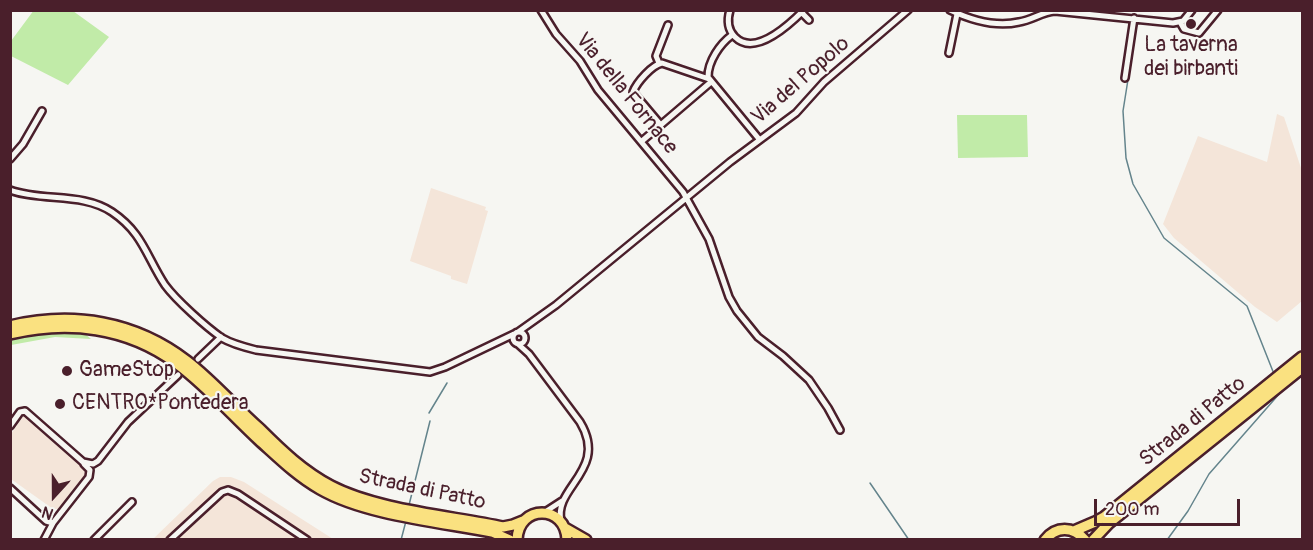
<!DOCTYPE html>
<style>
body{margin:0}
#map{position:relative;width:1313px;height:550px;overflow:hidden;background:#f6f6f2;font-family:Pangolin,sans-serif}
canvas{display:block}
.frame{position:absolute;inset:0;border:12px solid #4a1f2b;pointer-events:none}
.north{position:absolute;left:24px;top:466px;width:60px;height:60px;-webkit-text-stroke:4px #f6f6f2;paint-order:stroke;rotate:201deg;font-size:16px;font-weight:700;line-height:24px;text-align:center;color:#4a1f2b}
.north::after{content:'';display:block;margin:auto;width:21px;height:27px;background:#4a1f2b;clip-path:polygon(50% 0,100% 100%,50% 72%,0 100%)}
.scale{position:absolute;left:1094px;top:499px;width:146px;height:27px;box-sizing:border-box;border:3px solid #4a1f2b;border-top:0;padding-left:8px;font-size:18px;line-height:21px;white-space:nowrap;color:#4a1f2b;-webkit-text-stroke:4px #f6f6f2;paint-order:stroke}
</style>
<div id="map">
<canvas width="1313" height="550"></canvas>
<div class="frame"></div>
<div class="north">N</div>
<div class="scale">200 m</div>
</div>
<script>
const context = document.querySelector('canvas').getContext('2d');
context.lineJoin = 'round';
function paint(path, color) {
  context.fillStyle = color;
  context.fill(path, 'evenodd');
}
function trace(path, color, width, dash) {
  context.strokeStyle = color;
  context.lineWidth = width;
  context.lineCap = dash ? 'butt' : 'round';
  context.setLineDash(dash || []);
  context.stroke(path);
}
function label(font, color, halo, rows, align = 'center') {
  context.font = font + ' Pangolin,sans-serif';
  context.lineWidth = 4.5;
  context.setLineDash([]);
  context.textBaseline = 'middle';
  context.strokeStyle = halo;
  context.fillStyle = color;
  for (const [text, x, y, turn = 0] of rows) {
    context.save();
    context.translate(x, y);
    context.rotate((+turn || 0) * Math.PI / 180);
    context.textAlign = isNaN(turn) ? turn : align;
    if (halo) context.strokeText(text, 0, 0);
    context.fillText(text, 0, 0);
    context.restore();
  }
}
paint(new Path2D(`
 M1277,114L1284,117L1302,171V301L1277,322L1255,307L1174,238L1163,224L1198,136L1267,162Z
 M431,188L486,207L485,210L488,211L467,284L451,279V276L410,261Z
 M24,415L88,472L61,509H53L11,479V434Z
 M220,477H231L244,482L333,539L152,540L213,481Z`), '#f4e5d9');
paint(new Path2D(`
 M34,10L73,11L109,37L68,85L11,56V41Z
 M957,115H1027L1028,157L958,158Z
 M55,330L84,333L91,339L55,337L11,345V338Z`), '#c1eba8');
trace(new Path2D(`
 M1137,23L1123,111L1126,158L1133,184L1164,238L1247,306L1274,374
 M429,413L447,383
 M870,483L909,540
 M409,505L430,421
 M401,540L406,521
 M1167,540L1188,511L1209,474L1280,393L1281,390`), '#64848c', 1.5);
const minor = new Path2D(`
 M541,10L556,34L580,61L598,90L683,192L709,239L729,297L737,311L758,337L783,356L809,380L828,408L840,430
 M730,10C727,20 728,30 735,37C755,57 790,24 804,10
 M950,10C971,20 997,27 1019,22C1032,20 1042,12 1055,11L1173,23L1183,21L1192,10
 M802,13L809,20
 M1180,22L1184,29L1199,33L1218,10
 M732,35C720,44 708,61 708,77L759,139
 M949,53L957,14
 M659,63L656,56L668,25
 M1125,78L1134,18
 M660,124L633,92C637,82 652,65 662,63L709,79
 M642,141L711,82
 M10,159L23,144L42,111
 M10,190C43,202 82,192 112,212C143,233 146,256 165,285C176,300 206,327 222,338C232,344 244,347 256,350L430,372L445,367L514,334
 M513 338a6 6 0 1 1 12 0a6 6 0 1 1-12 0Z
 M518,332L556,305L730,162L796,113L824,82L908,10
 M518,344L529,354L580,422C609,470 553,487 561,521
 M198,359L221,337
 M10,426L20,412L25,411L83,462L93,464L98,461L128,422L178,375
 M10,488L46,521L53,523L89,477L90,470L84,464
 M545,512L562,501
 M44,540L53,523
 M94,540L132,502
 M170,540L222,492L228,490L238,494L307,540`);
const primary = new Path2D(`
 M10,326C73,311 135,321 187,361C213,381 235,407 260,429C282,451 303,471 331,486C377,510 451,516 503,527L513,525L523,521
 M10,334C68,320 127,327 176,363C206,385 232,415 259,440C279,458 297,476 320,489C365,515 440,522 492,532L510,540
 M565,528L586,540
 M1074,531L1095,522L1104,517L1302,357
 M517,540C518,504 566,504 567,540
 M1045,540C1056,526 1073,526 1085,540
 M1093,540L1109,523L1302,368`);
trace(minor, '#4a1f2b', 10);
trace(primary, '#4a1f2b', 14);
trace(minor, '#f6f6f2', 5);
trace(primary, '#fae180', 9);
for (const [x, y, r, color] of [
 [1191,24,6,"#4a1f2b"],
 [67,371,6,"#4a1f2b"],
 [60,404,6,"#4a1f2b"]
]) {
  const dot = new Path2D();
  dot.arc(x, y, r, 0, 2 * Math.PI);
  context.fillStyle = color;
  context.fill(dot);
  trace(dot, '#f6f6f2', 2);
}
label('21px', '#4a1f2b', '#f6f6f2', [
 ["La taverna",1191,46,"center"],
 ["dei birbanti",1191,70,"center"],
 ["GameStop",79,371],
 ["CENTRO*Pontedera",72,404]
], 'left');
label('21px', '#4a1f2b', '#f6f6f2', [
 ["Via del Popolo",801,81,-41],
 ["Via della Fornace",626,94,51],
 ["Strada di Patto",1193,422,-39],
 ["Strada di Patto",422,490,12]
]);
</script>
